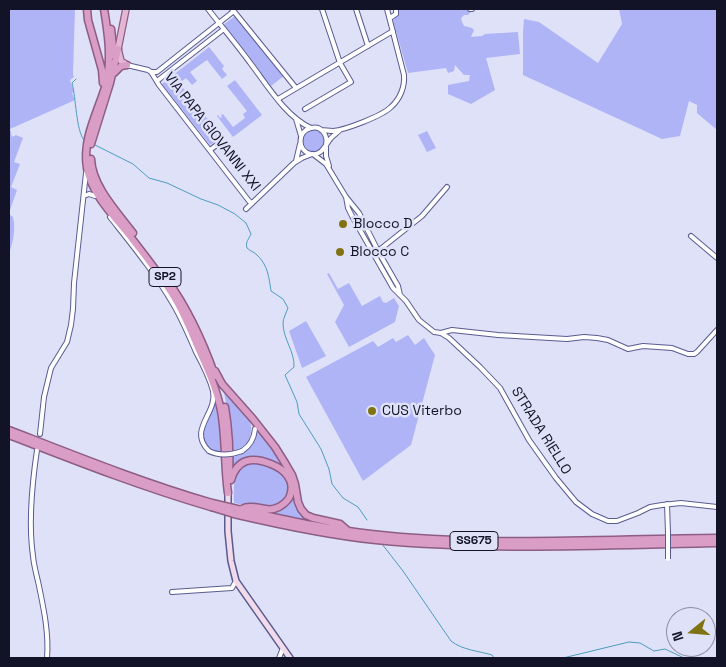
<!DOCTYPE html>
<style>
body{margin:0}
#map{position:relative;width:726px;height:667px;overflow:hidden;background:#dfe1f9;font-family:"Space Grotesk",sans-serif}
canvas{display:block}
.frame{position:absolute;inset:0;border:10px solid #121327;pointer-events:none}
.north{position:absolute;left:666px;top:607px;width:50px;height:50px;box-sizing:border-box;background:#dfe1f9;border:1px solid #8d8fa5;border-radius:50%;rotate:253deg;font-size:14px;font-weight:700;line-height:20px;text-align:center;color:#121327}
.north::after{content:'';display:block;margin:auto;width:18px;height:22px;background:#807314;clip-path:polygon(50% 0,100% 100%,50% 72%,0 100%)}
</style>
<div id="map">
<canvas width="726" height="667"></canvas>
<div class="frame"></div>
<div class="north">N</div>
</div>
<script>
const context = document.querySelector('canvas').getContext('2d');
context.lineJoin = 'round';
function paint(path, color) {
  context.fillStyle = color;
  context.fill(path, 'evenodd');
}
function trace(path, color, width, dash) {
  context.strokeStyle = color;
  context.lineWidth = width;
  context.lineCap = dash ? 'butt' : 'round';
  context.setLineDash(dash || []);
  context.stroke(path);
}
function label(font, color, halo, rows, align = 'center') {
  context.font = font + ' "Space Grotesk",sans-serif';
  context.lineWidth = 5;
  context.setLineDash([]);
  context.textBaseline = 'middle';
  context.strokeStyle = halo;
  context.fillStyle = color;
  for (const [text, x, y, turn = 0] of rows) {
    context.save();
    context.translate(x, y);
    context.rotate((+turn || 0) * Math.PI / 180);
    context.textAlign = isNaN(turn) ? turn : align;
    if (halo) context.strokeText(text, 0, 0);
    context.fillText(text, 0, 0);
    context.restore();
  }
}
paint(new Path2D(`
 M9,9H75L73,74L74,77L70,80L74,92L72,93L75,100L10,129L12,137L16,135L23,138L14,162L20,164L11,187L17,190L9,213Z
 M398,9H460L472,11L468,15H464L461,18L462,22L464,26L472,28L474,30L471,37L482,36L485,34L518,32L520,54L486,58L495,90L471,104L448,94V85L469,81L470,75H464L455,65L454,71L448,73L446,68L408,73L393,21L397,15Z
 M619,9H717V130L697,113V105L689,101L680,136L662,139L523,75V32L524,19L539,22L598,63L622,24Z
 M235,16L284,76L271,86L223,25Z
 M209,47L224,66L222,69L227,75L222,79L207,60L190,72L197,81L192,85L186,78L179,84L185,90L184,91L185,93L187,92L191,97L190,98L196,105L195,106L196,108L198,107L202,112L201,113L208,119L206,121L208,123L210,122L214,127L213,128L219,134L217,135L219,137L216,141L210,145L162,84Z
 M235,80L262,115L233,137L217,116L218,115L220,118L222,117L221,115L223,114L233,127L245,118L243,114L247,111L227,86Z
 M303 141a11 11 0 1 1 22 0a11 11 0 1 1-22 0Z
 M427,131L436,148L427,152L418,135Z
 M9,214L13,217C16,229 13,242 9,254Z
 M329,273L338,289L349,283L362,306L380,296L383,302L386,303L394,298L399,306L395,322L349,347L335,322L344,305L327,274Z
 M306,321L326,356L302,368L289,331Z
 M408,335L415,345L424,338L435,355L411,445L363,481L306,377L373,341L378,347L393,338L396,342Z
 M224,393L231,399L250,421C253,433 250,443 239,449L242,454C252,449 256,440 257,429L266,439L285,468L253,458L232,472L227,407Z
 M214,404C222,417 220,438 221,453C217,452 212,451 209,449C195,437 207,416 214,404Z
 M258,462L277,469L283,472L288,482L289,491L287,497L282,503L266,509L234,503C234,483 231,463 258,462Z
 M294,490C294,503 299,510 306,520L274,513Z`), '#afb4f6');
trace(new Path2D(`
 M76,79L72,83C76,97 76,131 84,140
 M95,145L133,164L149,178L167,183L201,199L218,205L235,214L246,223L251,234C249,239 245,242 247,248C250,251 254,252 257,255C268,265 269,278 271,291L283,299L288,308C286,313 283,319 283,323C283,339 295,352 294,367L285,375L297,402L299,414L321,449L329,469L332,484L343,498L358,507L367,520
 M382,544L403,571L451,641C462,650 479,651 492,655L494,658
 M563,658L629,642L640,643L654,651L665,649L684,658`), '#4d9cbb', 1);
const minor = new Path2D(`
 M208,9C222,27 237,45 251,64C267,85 286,117 311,128
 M232,9L296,88
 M356,9L368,46
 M470,9H472
 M390,18L396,14V9
 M127,65L148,70L151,72L159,85L249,201L252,203
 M151,72H157L234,11
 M157,81L224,29
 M278,99L393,31
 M305,109L351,82L340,63L322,9
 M296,119L301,136
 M321,130C325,130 329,131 333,131C345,130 382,116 391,107C400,99 405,87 404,75L387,9
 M326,145C328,136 322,125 311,128C297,131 297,151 311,154C322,156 325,145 331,138C334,135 337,133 340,130
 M326,147V156L329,166
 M210,150L218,144
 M313,154L326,164L346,197L359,213L378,251L398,286L400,295
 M296,161L300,144
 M84,196L89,194L95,196
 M346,197L348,208L352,216L393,288L406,301L419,320L434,332L441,333L449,338L480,367L500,388L529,440L556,478L576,502L592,514L608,521H617L638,513L650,507L662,505L681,503L717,507
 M246,209L294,163L302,158L312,154
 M110,217C132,245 155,273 173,304C182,319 189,336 196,352C202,363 210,379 213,391C218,413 187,430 209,451
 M691,236L717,258
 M378,251L422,216L447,187
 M441,333L452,330L498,335L567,339L584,337L597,338L608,340L628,349L643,346L672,348L688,354H694L697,352L717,330
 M40,434L44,397L51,368L67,342L71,325L73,309L74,283L86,173
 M37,450C32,484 28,522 33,556C34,567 37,576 39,586C44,610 49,634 47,658
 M242,451C250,446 254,439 255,429
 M667,504L668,533
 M172,592L232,588L236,581
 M279,658L283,648`);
const secondary = new Path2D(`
 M228,493V531L231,561L236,581L290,658`);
const primary = new Path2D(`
 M126,9L118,49L121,61L127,65`);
const trunk = new Path2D(`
 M87,9L88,20L102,70L103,83
 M104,9C108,33 112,59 106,84C98,112 82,138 87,168C91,193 113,215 129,235C145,256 164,279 177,302C186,318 192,334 199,350C208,370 217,390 221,411C226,438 224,466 228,493
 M111,29L114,56
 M114,73L121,66L127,65
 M91,144L110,83L118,49
 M91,159C92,186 117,212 133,233
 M167,280C188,309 203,342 215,376
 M215,371L222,384L253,419L275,447L285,463L292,475L295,484L298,502L301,509L306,515L313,518L340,524L347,530
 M225,407C229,430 230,455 229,479
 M9,430C76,456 143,483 212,503
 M9,435C76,461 142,487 211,507
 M231,480C237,459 252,456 271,464C284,469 296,480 290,496C288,501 284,504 279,507C267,513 261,506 249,507C247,507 244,508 242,509
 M233,508C279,518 324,529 371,534C486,547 602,539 717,538
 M234,514C281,525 328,535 376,540C489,551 603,545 717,543`);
trace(minor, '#595c8f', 6);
trace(secondary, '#595c8f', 8);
trace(primary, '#8e5d85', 8);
trace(trunk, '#8e5d85', 9);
trace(minor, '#fff', 4);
trace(secondary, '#f1dae9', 5);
trace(primary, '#e3b6d4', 5.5);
trace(trunk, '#da9ec6', 6);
const minorBridge = new Path2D(`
 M209,451C219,456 231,455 242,451
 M668,533V559`);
const trunkBridge = new Path2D(`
 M212,503L233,508
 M211,507L234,514`);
trace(minorBridge, '#595c8f', 6, []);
trace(trunkBridge, '#8e5d85', 9, []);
trace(minorBridge, '#fff', 4);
trace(trunkBridge, '#da9ec6', 6);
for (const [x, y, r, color] of [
 [343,224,5,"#807314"],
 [340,252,5,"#807314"],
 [372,411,5,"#807314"]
]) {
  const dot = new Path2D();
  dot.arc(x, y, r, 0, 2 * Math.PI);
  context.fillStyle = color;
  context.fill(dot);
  trace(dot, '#dfe1f9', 2);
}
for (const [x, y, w] of [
 [165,277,32],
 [474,541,48]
]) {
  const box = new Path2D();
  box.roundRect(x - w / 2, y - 9.5, w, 19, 4);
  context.fillStyle = '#dfe1f9';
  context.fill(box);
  trace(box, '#121327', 1);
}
label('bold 12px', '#121327', null, [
 ["SP2",165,277],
 ["SS675",474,541]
]);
label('14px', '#121327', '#dfe1f9', [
 ["VIA PAPA GIOVANNI XXI",212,132,52],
 ["STRADA RIELLO",541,431,58]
]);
label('14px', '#121327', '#dfe1f9', [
 ["Blocco D",353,224],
 ["Blocco C",350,252],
 ["CUS Viterbo",382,411]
], 'left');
</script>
